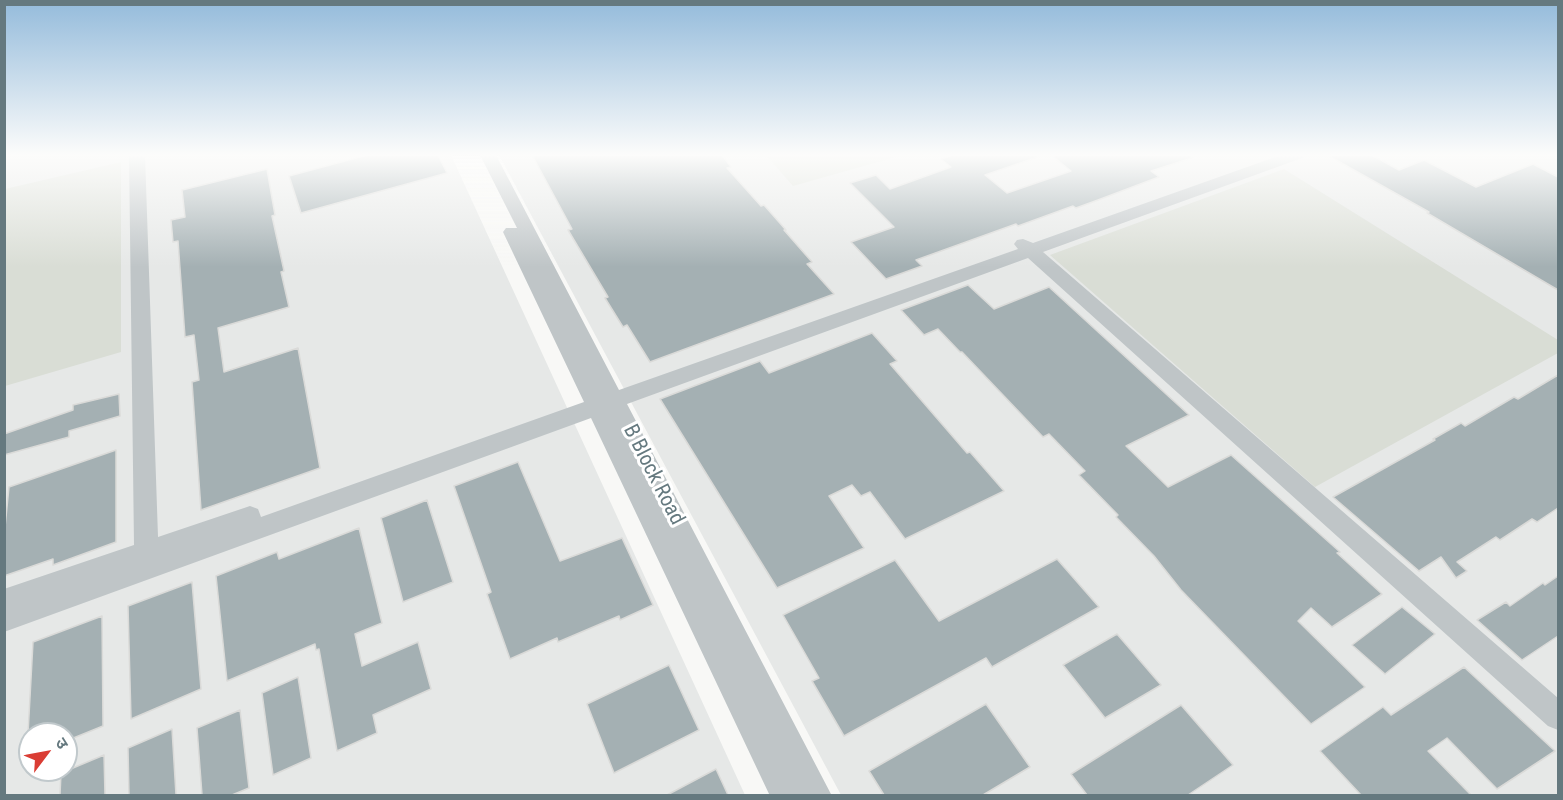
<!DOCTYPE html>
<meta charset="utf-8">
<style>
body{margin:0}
#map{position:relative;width:1563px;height:800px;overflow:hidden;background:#f8f8f6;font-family:"Roboto Condensed","Noto Sans Devanagari",sans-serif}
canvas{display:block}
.frame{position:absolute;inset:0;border:6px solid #65797f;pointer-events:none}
.north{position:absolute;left:18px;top:722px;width:60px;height:60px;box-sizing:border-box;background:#fff;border:2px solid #c1c9cc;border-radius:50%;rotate:58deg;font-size:16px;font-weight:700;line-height:24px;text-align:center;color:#65797f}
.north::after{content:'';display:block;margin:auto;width:21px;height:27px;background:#da3d34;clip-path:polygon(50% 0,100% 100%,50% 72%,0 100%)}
</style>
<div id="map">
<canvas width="1563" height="800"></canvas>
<div class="frame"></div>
<div class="north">उ</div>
</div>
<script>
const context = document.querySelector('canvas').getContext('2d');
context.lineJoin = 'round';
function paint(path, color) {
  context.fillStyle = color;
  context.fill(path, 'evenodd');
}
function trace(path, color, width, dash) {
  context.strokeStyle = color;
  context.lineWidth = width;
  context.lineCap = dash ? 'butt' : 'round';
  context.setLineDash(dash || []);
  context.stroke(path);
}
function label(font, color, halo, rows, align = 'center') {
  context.font = font + ' "Roboto Condensed",sans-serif';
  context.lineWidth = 6;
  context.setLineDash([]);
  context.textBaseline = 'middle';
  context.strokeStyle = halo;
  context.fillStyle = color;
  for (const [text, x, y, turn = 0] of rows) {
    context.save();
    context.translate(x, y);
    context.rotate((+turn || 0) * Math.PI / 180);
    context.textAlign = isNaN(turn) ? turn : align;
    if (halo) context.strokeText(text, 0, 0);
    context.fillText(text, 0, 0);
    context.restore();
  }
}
paint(new Path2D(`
 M5,155H451L745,795L5,796ZM30,734H66V770H30Z
 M499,155H1558V795H841Z`), '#e6e8e7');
paint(new Path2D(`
 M766,155H903L793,186Z
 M121,162V352L5,386V189Z
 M1284,169L1558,340V353L1315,487L1050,255Z`), '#d9ddd5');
const building = new Path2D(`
 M367,155H438L447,173L301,213L289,176Z
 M532,155H722L731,167L727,168L761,206L764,205L786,230H784L812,262L807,264L834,294L650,362L627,325L623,327L605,298L608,297L568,230L572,229Z
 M952,155H1038V157L985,175L1007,193L1071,171L1051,155H1192V158L1151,171L1159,177L1098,200L1076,208L1073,206L1018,226L1016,224L916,260L922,266L886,279L851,242L894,227L850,183L876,175L890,189L951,167L941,159Z
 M1327,155H1372L1399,170L1424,160L1476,187L1533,164L1558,177V290L1427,213L1429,212Z
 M267,169L275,215L272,216L284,271L281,272L289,307L218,328L224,372L298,348L320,468L201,510L192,382L199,380L194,335L185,337L178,241L173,242L171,220L185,217L182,190Z
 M968,285L994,309L1049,287L1189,415L1126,446L1168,487L1231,455L1340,552L1337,553L1382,594L1332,627L1311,608L1298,621L1365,687L1311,724L1181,590L1154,556L1116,517L1118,515L1079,475L1085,471L1049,434L1043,437L962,352H960L938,329L924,335L901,310Z
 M872,333L897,361L890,364L967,453L970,452L1004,491L905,539L870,492L861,496L852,485L829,496L864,548L777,588L660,399L760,361L769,373Z
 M1558,375V508L1537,522L1532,519L1500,540L1496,537L1457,562L1467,571L1456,578L1441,557L1419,571L1333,497L1435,440L1433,439L1461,423L1465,426L1514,397L1518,399Z
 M119,394L120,416L69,431V437L4,455V434L73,410V405Z
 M116,450V542L53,565V559L4,576V537L9,487Z
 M518,462L560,561L622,538L653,605L620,620L619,616L558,642L557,638L510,659L487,594L491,592L454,486Z
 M427,500L453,582L403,602L381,518Z
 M359,528L382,623L355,634L362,666L418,642L431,689L373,715L377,733L337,751L319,649L316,650L315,644L227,681L216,576L277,552L279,559Z
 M1057,559L1099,607L992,667L986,658L844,736L812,681L819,678L783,615L895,560L939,621Z
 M1558,576V636L1522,660L1477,620L1506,602L1510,606L1543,583L1545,585Z
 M192,582L201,689L131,719L128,606Z
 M1402,607L1435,634L1385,674L1352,645Z
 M102,616L103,726L66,741V734H28L33,642Z
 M1117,634L1161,685L1105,718L1063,665Z
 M669,665L699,730L614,773L587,704Z
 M1464,667L1555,751L1497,789L1447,738L1428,751L1471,795H1361L1320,751L1383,707L1391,715Z
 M298,677L311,758L273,775L262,693Z
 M986,704L1030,767L983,795H884L869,771Z
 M1181,705L1233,765L1188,795H1087L1071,774Z
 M240,710L249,788L232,795H202L197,728Z
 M172,729L176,795H129L128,748Z
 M104,755L105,795H60L61,773Z
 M716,769L728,795H667Z`);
paint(building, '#a4b0b3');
trace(building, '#dadad8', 1.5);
paint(new Path2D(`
 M129,155H145L158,537L250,506L258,509L261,517L584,402L503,232L506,228H517L480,155H496L619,390L1018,249L1014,244L1017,240L1023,239L1033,243L1281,155H1304L1302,158L1043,252L1558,698V730L1548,726L1028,258L627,404L832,796H801L799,791L801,796H770L591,418L4,632V589L134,545Z`), '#bfc5c7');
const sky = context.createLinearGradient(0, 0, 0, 267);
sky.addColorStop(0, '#94bbdb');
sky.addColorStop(0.58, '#fcfcfb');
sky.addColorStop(1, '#fcfcfb00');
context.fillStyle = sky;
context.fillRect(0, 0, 1563, 267);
label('21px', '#65797f', '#fff', [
 ["B Block Road",653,475,63]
]);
</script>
